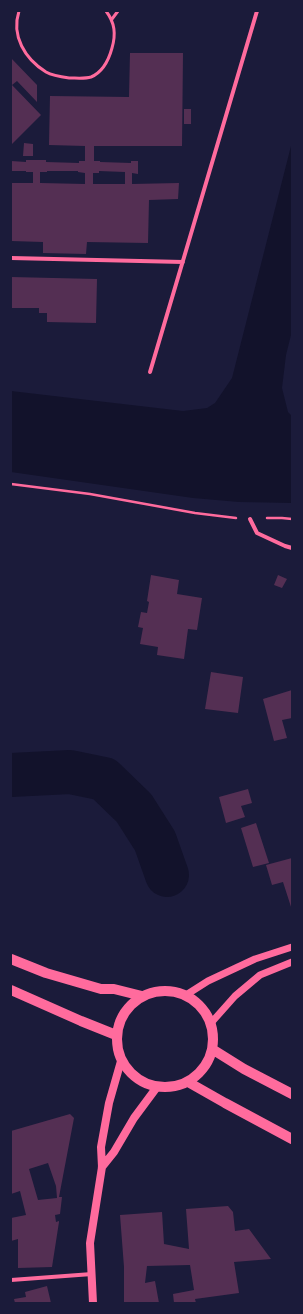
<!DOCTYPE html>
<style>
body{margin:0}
#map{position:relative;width:303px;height:1314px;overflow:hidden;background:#1b1b3a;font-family:Cabin,sans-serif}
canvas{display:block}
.frame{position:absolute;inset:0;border:12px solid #1b1b3a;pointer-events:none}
</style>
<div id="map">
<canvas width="303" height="1314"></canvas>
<div class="frame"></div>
</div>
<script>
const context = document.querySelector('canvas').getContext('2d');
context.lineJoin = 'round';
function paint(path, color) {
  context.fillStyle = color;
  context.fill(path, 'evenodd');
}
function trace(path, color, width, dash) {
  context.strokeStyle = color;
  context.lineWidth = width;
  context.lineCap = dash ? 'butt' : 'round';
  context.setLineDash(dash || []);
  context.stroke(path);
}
paint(new Path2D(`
 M292,142V331L286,355L282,388L288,412L292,416V503L239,502L193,498L11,472V391L183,411L207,408L215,403L232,378Z`), '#12122b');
trace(new Path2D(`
 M11,775L70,772L104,779L134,808L155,841L167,875`), '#12122b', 44);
paint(new Path2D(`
 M130,53H183L182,146H94V161H100V162L131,163V161H138V174L132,173V184L179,183L178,199L149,200L148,243L87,242L86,254L43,253V242L11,241V183H33V172H26V171H11V161L26,162V160H46V162L79,163V161H85V146L49,145L50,96L129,97ZM47,171H78V172L85,173V184L40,183V172H47ZM99,171L125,172V184H93V173H99Z
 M11,58L37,85V102L17,81L12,85L41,115L11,145Z
 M184,109H191V124H184Z
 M24,143L33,144V156H23Z
 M11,277L97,279L96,323L47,322V313H39V308H11Z
 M151,575L179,580L177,594L202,598L197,630L188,629L184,659L157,655L158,647L140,644L143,628L138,627L141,612L147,613L149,602L147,601Z
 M278,575L287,579L282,588L274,585Z
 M211,672L243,677L238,713L205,709Z
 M292,690V718L282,720L287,738L274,741L263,699Z
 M248,789L252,803L241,806L245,817L226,823L219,797Z
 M256,823L269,863L253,867L241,828Z
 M292,858V910L283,882L272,885L266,865Z
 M70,1114L74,1118L59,1197H62L60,1214L55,1215L56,1222L59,1221V1222L52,1267L18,1268V1239L11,1241V1218L26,1215L20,1191L11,1194V1131ZM48,1163L56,1186L57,1198L38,1200L29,1169Z
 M228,1206L233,1212L235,1231L249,1229L271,1259L234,1262L239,1293L195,1299L196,1303H174L173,1294L194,1290L190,1265L147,1266L145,1283L155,1281L159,1303H124V1267L120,1215L162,1212L164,1244L189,1249L186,1209Z
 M47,1286L51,1303H15L14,1299L26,1297L25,1292Z`), '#542f53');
trace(new Path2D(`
 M11,484L90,494L195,513L236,518
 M267,518H282L292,519`), '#ff6b9d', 2.5);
trace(new Path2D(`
 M19,11C11,36 25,59 46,72C53,76 62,77 70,78C76,78 85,79 91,77C103,72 109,59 112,48C116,34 115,23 106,11
 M112,19L118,11`), '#ff6b9d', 3);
trace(new Path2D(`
 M11,258L183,262
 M150,372L257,11
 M250,519L257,533L285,546L292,548
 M11,1280L92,1274`), '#ff6b9d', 4);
trace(new Path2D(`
 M186,995L208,981L255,959L292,947
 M211,1023L235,996L260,975L292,962`), '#ff6b9d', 7);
trace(new Path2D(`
 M102,1167L114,1152L134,1118L157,1087
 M93,1303L90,1243L102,1167L101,1147L109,1103L121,1061`), '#ff6b9d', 8);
trace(new Path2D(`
 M11,959L46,973L101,989H114L142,996
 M11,990L81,1021L116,1035
 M117 1039a48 48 0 1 1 96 0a48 48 0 1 1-96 0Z
 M212,1049L244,1069L292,1094
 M188,1082L225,1103L292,1139`), '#ff6b9d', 10);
</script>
